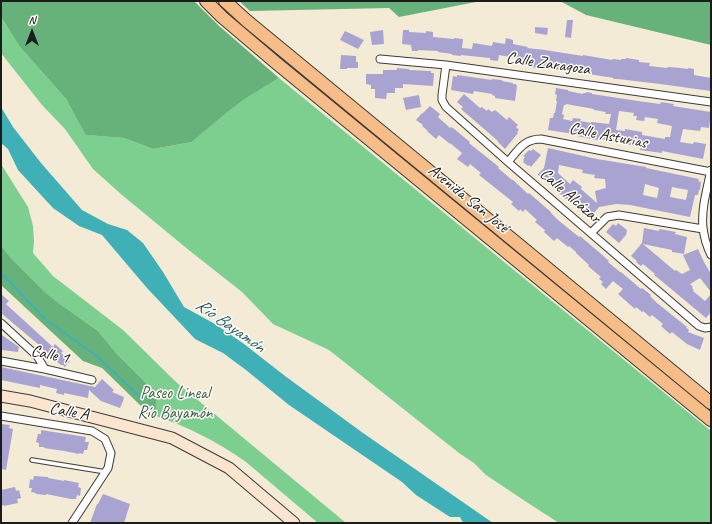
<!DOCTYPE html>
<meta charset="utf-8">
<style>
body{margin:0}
#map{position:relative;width:712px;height:524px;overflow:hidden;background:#f3ebd5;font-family:Caveat,sans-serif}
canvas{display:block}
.frame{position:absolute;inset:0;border:2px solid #1c1c1c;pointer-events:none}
.north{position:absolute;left:12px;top:12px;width:40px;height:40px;-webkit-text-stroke:3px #fdfcf7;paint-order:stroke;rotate:0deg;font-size:11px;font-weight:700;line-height:16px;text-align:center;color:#1c1c1c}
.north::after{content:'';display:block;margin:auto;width:14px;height:18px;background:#1c1c1c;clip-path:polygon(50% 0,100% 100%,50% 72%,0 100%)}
</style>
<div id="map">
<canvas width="712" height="524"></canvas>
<div class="frame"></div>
<div class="north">N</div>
</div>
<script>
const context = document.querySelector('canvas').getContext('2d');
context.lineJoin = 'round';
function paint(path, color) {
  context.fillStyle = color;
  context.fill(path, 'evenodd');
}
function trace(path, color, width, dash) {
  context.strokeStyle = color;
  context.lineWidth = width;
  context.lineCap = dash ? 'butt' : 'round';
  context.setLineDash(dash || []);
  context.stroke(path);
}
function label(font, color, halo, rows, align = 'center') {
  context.font = font + ' Caveat,sans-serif';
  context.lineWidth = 3;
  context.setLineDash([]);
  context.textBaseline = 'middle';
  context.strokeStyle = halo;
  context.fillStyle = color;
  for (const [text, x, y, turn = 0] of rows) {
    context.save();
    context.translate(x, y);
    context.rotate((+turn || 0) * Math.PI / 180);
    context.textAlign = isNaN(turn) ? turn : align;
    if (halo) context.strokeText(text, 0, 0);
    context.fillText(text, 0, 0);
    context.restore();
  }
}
paint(new Path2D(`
 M1,17L20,47L66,99L87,135L124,138L153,149L192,142L224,115L245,99L279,78L711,431V523H559L525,501L486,475L474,463L459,453L329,350L273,324L242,292L190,251L122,195L93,169L65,129L42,105L1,53Z
 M1,164L28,207L33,226L34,241L33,253L53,276L123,330L176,382L346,523H318L246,462C218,442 188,427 156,416L157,394L118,355L98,331L60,304L46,293L12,259L1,246Z`), '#7dcf90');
paint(new Path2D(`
 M1,1H194L218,25L279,78L245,99L224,115L192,142L153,149L124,138L86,135L66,99L20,47L1,17Z
 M239,1H481L399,17L389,8L250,11Z
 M560,1H711V45L586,15Z
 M1,246L12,259L46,293L60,304L98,331L118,355L157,394L156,416L141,412V406L102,368L83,361L1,285Z`), '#66b27a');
paint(new Path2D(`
 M1,107L13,127L41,163L82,210L108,224L127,230L143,243L163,272L184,307L215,324L244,344L285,376L363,433L493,523H464L462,521L460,517H450L416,495L402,482L289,405L246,370L223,353L195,339L147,288L102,235L79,226L53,208L18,170L8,149L1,143Z`), '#3fb0b6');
trace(new Path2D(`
 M1,274L9,281L46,320L97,356L140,397`), '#3fb0b6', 2);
paint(new Path2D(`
 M567,20H573L571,38L565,37Z
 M535,27L548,28L547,35L535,33Z
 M383,30L384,44L372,45L370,32Z
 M403,30H409V32L426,33V31L433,32V37L454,39V38L463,39L462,48L472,49L473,43L492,46L493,42L505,44L506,38L513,40V44L528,47L527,48L545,50L583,56V55L612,60L613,59L621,60V59H626V58L639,60V62L650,63L649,66L667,68L668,67L681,68L688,69V68L694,69V75L711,78V91L660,84L618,79H613L614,78L563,70L529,67V64L515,62L516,58L499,55L498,61L490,60V58L461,55V56L452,55V54L438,52V51L418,50V51H412L411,45L402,44Z
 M345,31L364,40L358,49L340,40Z
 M341,55L356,56V62H358V68H347V69H340Z
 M397,68L409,69V70L431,71V73H434L433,86L403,84V88H395V93H387L386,99L375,98V89H371V85L366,84V74H383V70H397Z
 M457,75L492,80V79L502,80V81L513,83V84H516V85L517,86L515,101L495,98V96L492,95V94L474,91L473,94L451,90L453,76L457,77Z
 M556,88L568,90V91L583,94V93H586V92L592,93V94L638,101L660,104L661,102L674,104L673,106L711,112L709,128L701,127L700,131L683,129L680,142L693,144L694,142L706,144L703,159L662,151V153L640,150L641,147L601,139H598L597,140L577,136L578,135L574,134L548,130L550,118H553L554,113H555L557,101H556L557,95L555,94ZM566,104L594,109V110L606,112L605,114H611L609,124L591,122V123L580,121L581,119L573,118L572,121L563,119L564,115L562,114L564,105H566ZM619,111L634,113L633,116H637L636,120L644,121L645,117L658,119L657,123L672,126L670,137H665V139L642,135V132L625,129V131L616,130Z
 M464,94L480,108L482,107L487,111L488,109L492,112L495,110L507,120L509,117L518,125L516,127L519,130L517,132L518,133L505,149L498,142V141L461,109L463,107L457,102Z
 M419,95L421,107L406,110L403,98Z
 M430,106L440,114L438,117L450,128L451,127L453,128L470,142L469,143L499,167L498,168L512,180H513L528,194L529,193L551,212V213L558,220L579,237L580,236L600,253L609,261L608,262L620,272H621L641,289L642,288L651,295L650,296L657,303L687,327H686L689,330L688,332L704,338L700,350L687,344L672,332L670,334L661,326L663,324L652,315L650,317L643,311L642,312L636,307L635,309L618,294L623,289L613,281L606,289L601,284L603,282L599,279L601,277L588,266L589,265L576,253V252L569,246L568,247L557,238L554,241L544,232L545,230L535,222L537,220L525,209L523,212L520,209L519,211L511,204L513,202L479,175L481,173L470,164L468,167L457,159L462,153L450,143V144L439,135L436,139L427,131H428L422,126L423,125L416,120L422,113V114Z
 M548,148L597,159L646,167V168L699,179L698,181L701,182L700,190H699L698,195H695L690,217L630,205L616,204L599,207L591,217L588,215L587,217L538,175V174L544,168ZM559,165L583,170L582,173L595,175L594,178L605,179L606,188L595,191L597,203L581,189L582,187L573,180L570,184L558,173ZM645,184L659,188L657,198L643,195ZM672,187L688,190L686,200L670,197Z
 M533,149L541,155L531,167L529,165L528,166L523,162L524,161L523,160L525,157L523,156L529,150L531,151Z
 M618,223L627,230L626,235L619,243L606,232L613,224L616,226Z
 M644,228L659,231V229L676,232L675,234L687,237L684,254L672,252V250L643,244L675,271L676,270L682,274L690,270L683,255L698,249L704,262L711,274V292L700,278L690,284L693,287L692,288L694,290L693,291L705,301L711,294V312L706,318L658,278L654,275L655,274L643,264L641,266L636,262L637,261L631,256L642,243Z
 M1,294L9,301L6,304L7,305L53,347L55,344L63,351L61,353L70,361L65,367L63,365H61L43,349L42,350L38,346L39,345L1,313L3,311L1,310Z
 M2,335L19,347L18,352L2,350L1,342Z
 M1,367L95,387L102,379L114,390L112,392L124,397L123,401L120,408L101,401L89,390L88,398L64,393V395L56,393L57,389L40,385V388L1,380Z
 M1,424L10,425L9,428L13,429L6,470L1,469Z
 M41,430L86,437L85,442H89L87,450H84L83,454L79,453V454L64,451L44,448V447H39V443L36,442L38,434H41Z
 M34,476L48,477V478L59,480L64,481V480L79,483L78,487L81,488L80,496L77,495L76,499H71L46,494V495L36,494V493L31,492L32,488H29L30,479L33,480Z
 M15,487L16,491L19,490L21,498L17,499L18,503L4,506V505L1,506V490Z
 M103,494L130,504L124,523H90L97,504H98Z`), '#a9a3d1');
const lane = new Path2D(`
 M32,460L106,472`);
const street = new Path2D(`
 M380,59L446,65L711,102
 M446,65L442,95V100L446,107L508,162L699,326L705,328L711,327
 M508,162C518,150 524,139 541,139L711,172
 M711,170C707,189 701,209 703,228C704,237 707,247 711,255
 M591,233L607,217L619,215L703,229
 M1,323L37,356L45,369
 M1,361L45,369L92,380
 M1,416L92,431L105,439L111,453L108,468L72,523`);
const secondary = new Path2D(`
 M1,396L30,401L172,438L229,468L294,523`);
const primary = new Path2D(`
 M206,1L222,17L275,62L711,420
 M225,1L247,21L711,403`);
trace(lane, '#3c3b38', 5.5);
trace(street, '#3c3b38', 9);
trace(secondary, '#3c3b38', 13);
trace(primary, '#3c3b38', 14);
trace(lane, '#fff', 3.5);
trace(street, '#fff', 7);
trace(secondary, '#fce5cf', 11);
trace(primary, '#f7bd88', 12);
label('17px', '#1c1c1c', '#fdfcf7', [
 ["Calle Zaragoza",548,64,8],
 ["Calle Asturias",608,136,11],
 ["Calle Alcázar",570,196,41],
 ["Avenida San José",468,199,39],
 ["Calle 1",50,355,12],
 ["Calle A",69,412,10]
]);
label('17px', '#3e5b45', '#fdfcf7', [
 ["Paseo Lineal",175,394],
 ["Río Bayamón",175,414]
]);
label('italic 18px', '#2c5f61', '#fdfcf7', [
 ["Río Bayamón",230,326,35]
]);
</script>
